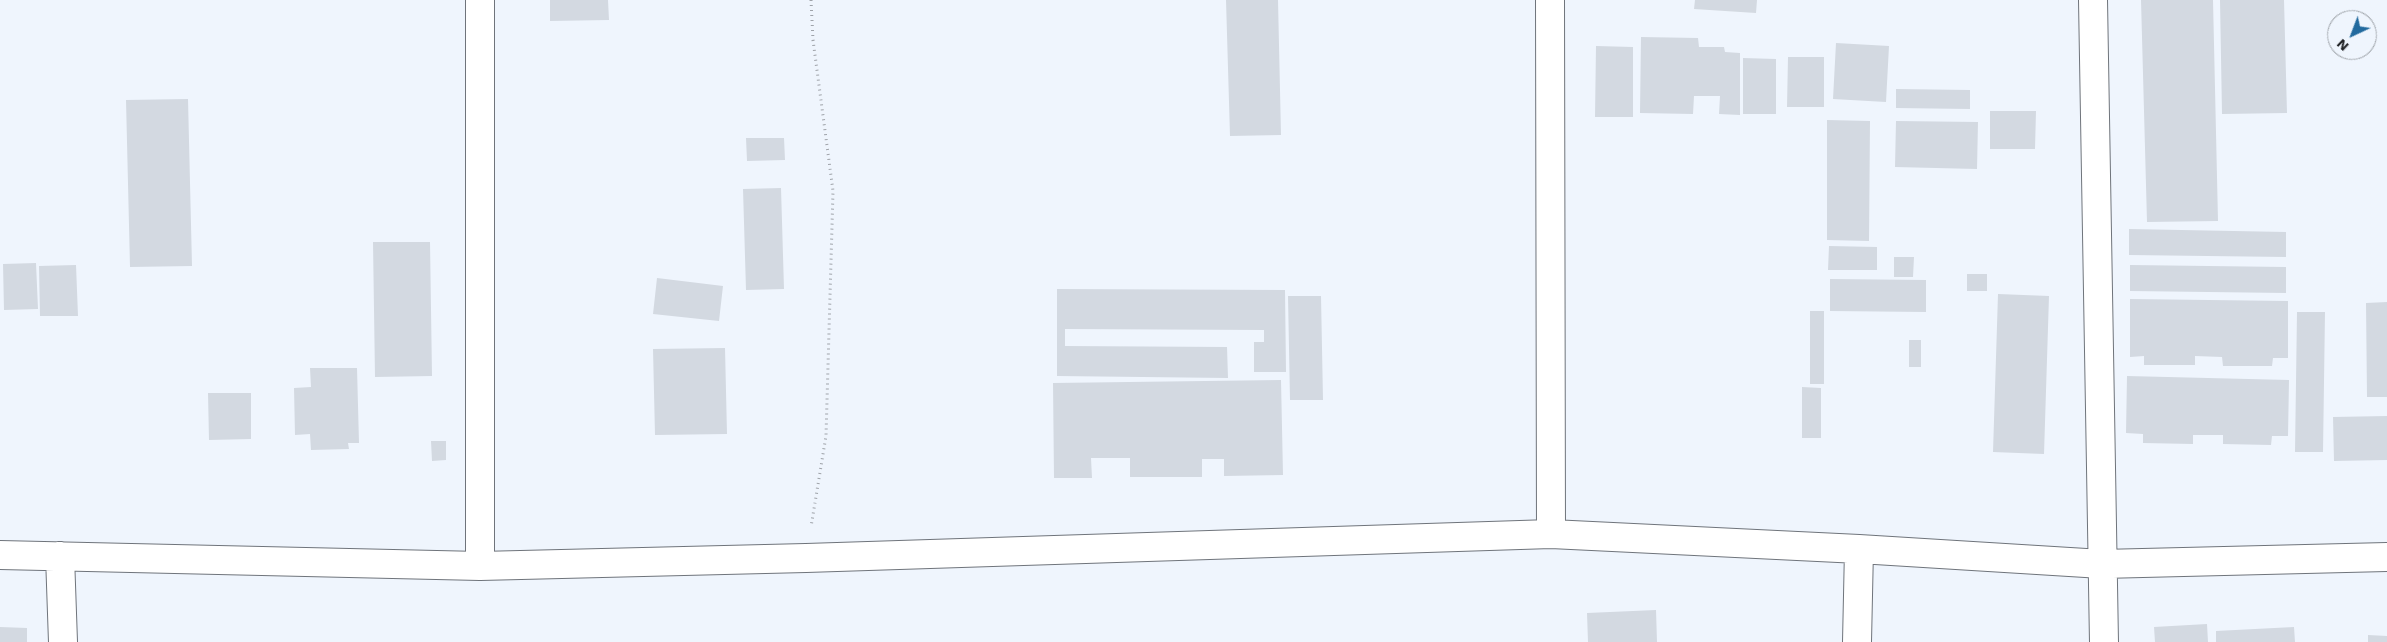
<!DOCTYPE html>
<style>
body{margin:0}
#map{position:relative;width:2387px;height:642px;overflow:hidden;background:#eff5fd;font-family:"Work Sans",sans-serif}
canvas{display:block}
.north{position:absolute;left:2327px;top:10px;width:50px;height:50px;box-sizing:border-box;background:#eff5fd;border:1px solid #9da2a8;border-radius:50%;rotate:223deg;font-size:14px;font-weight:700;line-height:20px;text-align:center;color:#232528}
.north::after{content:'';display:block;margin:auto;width:18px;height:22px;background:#226a9e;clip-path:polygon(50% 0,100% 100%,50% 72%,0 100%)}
</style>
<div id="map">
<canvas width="2387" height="642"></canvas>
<div class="north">N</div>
</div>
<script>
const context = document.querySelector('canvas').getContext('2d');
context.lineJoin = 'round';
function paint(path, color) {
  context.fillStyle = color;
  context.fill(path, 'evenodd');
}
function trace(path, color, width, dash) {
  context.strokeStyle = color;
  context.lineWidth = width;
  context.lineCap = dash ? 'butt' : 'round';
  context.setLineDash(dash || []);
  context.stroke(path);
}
paint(new Path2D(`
 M550,0H608L609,20L550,21Z
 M1226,0H1278L1281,135L1230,136Z
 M1695,0H1757L1756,13L1694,9Z
 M2141,0H2213L2218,221L2147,222Z
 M2220,0H2284L2287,113L2222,114Z
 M1641,37L1698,38L1699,47H1724L1725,52L1740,53V115L1719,114L1720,96H1694L1693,114L1640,113Z
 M1836,43L1889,46L1886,102L1833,99Z
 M1596,46L1633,47V117H1595Z
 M1788,57H1824V107H1787Z
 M1743,58L1776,59V114H1743Z
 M1896,89L1970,90V109L1896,108Z
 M188,99L192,266L130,267L126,100Z
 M1990,111H2036L2035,149H1990Z
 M1827,120L1870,121L1869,241L1827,240Z
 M1896,121L1978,122L1977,169L1895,167Z
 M746,138H784L785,160L747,161Z
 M781,188L784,289L746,290L743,189Z
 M2129,229L2286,232V257L2129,255Z
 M373,242H430L432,376L375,377Z
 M1829,246L1877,247V270H1828Z
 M1894,257H1914L1913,277H1894Z
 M36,263L38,309L4,310L3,264Z
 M76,265L78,316H40L39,266Z
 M2130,265L2286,267V293L2130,291Z
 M1967,274H1987V291H1967Z
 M657,278L723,286L719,321L653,314Z
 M1830,279L1926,280V312L1830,311Z
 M1057,289L1285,290L1286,372H1254V342H1264V330L1065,329V346L1227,347L1228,378L1057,376Z
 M1998,294L2049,296L2044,454L1993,452Z
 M1288,296H1321L1323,400H1290Z
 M2130,299L2288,301V358H2273L2272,366H2223L2222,357L2195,356V365H2144V356L2130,357Z
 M2387,302V397H2367L2366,303Z
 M1810,311H1824V384H1810Z
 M2297,312H2325L2323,452H2295Z
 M1909,340H1921V367H1909Z
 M725,348L727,434L655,435L653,349Z
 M310,368H357L359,443H348L349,449L311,450L310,434L295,435L294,388L311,387Z
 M2127,376L2289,380L2288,436H2272L2271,445L2223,444V435H2193V444L2143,443V434L2126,433Z
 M1281,380L1283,475L1224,476V459H1202V477H1130V458H1091L1092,478H1054L1053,383Z
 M1802,387L1821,388V438H1802Z
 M208,393H251V439L209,440Z
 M2387,416V460L2334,461L2333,417Z
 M431,441H446V460L432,461Z
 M1656,610L1657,642H1588L1587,613Z
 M2207,624L2208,642H2155L2154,627Z
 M0,627L27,628V642H0Z
 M2294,627L2295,642H2216V631Z
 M2368,635L2387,636V642H2368Z`), '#d3d9e1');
const minor = new Path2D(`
 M1550,0L1551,534
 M2093,0L2104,642
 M0,555L480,566L806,558L1551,534L1859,549L2102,564L2387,557
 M60,556L63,642
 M480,566V0
 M1857,642L1859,549`);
trace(minor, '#6f747b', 30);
trace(new Path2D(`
 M811,0L813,40L833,191L826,436L811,527`), '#9fa3a9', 3, [1, 4]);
trace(minor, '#fff', 28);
</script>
